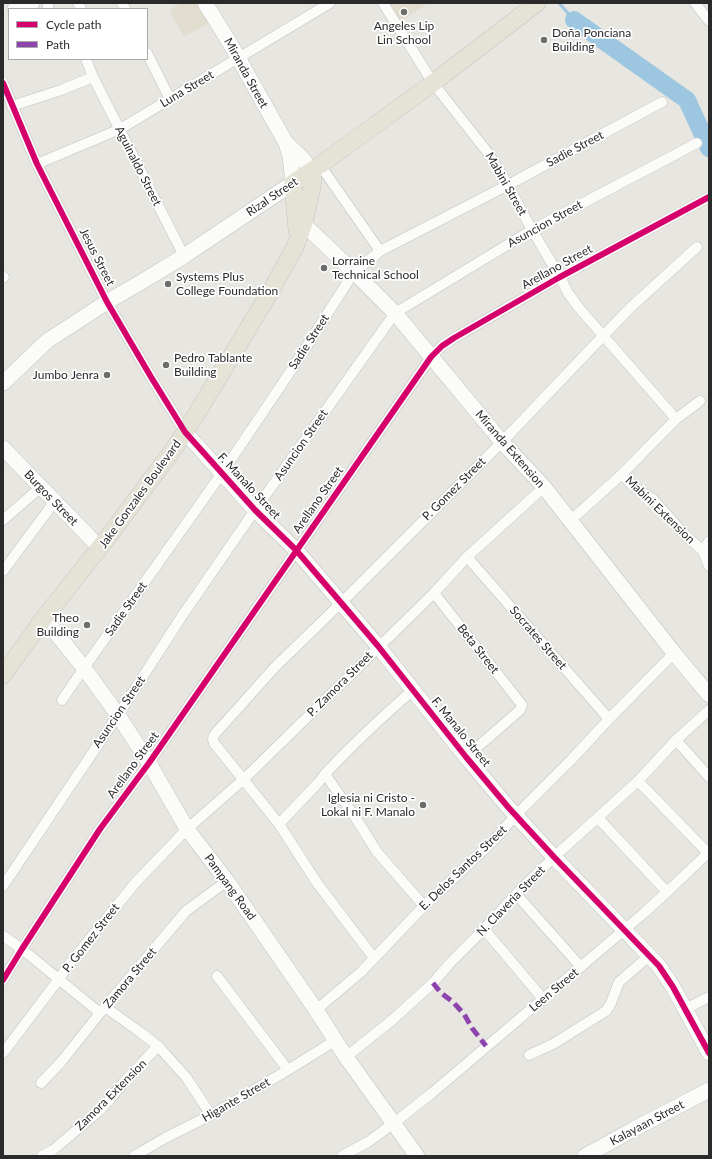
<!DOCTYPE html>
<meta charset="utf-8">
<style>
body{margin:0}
#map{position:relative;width:712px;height:1159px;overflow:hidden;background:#e7e6e1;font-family:Lato,sans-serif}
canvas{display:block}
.frame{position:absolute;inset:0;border:4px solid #2a2a2a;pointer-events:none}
.legend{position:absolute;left:8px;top:8px;width:140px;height:52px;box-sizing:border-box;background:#fff;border:1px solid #aaa;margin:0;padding:5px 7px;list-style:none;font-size:12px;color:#2a2a2a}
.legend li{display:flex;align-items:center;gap:8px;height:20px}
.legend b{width:20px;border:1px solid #aaa}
</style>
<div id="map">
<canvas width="712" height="1159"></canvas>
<div class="frame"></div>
<ul class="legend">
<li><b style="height:5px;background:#d6006c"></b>Cycle path</li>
<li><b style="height:5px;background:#8e44ad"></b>Path</li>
</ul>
</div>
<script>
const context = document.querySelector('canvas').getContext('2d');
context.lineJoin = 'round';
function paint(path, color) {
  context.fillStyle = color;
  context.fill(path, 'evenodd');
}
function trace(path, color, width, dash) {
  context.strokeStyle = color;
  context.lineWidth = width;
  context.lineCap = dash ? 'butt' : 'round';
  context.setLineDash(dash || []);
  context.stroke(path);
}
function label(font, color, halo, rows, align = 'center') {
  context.font = font + ' Lato,sans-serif';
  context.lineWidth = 3.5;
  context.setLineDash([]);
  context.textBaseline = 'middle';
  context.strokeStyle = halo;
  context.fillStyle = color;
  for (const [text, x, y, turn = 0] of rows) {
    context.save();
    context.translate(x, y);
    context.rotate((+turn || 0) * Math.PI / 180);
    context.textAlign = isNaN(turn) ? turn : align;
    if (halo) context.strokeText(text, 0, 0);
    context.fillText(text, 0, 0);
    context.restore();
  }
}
paint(new Path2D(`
 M181,3H200L210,22L184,37L169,10Z
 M388,3H428L400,22Z`), '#e1ded0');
trace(new Path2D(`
 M559,3L574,20`), '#9dc7e1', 3);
trace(new Path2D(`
 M574,20L687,100L709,148`), '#9dc7e1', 18);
const street = new Path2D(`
 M47,3L49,9
 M78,3L81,9
 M122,3L125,9
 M383,3L433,83L485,149L494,162L508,185L532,230L560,277L568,293L579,308L676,419
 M695,3L709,21
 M147,53L170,99
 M86,59L93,77L184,256
 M3,83L37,164L107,302L151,377L185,432
 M12,106L61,90L93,77
 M37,164L120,129L330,3
 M320,165L380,251
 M3,278L4,277
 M622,474L634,487L653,499L685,535L703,551L709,566
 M3,520L41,487
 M570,521L622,474L676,419L700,401
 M703,551L709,541
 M467,557L609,719
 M3,571L55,501
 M434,593L522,705L520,710L466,757
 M62,700L84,668L222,473L294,366L354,272L380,251L508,185L662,102
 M676,740L709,777
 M325,774C353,744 382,717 413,690
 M638,781L708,853
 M598,818L667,892
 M279,824L318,783L325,774L355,817L377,852L424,906
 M3,886L118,715L182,616L255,510L395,313L532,230L697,143
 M516,894L581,967
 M484,929L543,999
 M3,936L22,949L100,1013
 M374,958L317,883L279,824L214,743L213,739L214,735L275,667L341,603L502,442L603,336L630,308L697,247
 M217,976L288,1070
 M3,980L22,949L100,829L149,763L431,357L442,346L454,338L560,277L709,197
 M105,1007L140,1032L158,1046L186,1077L211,1115
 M685,1009L709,997
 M316,1010L361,972L424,906L493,841L516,815L571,760L609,719L674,653
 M3,1053L59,979L67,967L136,882L187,829L244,779L434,593L467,557L544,487
 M529,1055L553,1044L606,1011L611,1003L619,982L649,956
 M346,1057L391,1021L433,983L450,963L484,929L516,894L554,857L638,781L676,740L709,710
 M41,1083L61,1062L100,1013L186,911L227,881
 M42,1156L53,1150L99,1111L111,1098L123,1083L158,1046
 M134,1156L167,1137L211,1115L288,1070L336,1040
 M342,1156L368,1142L394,1123L432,1093L644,913L667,892L709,852`);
const secondary = new Path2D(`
 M15,9L32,3
 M286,143L301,157L312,171
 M296,217L354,272L395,313L502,442L544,487L674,653L709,695
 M3,383L47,341L107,302L148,278L184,256L293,183L290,156L286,143L231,45L205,3
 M185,432L255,510L296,550L378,646L466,757L508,807L554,857L659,966L673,987L709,1053
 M3,448L100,548
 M44,618L84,668L118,715L149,763L187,829L227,881L316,1010L346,1057L417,1156
 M585,1156L634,1129L709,1090`);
const primary = new Path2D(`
 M297,230L293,183L320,165L433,83L537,3
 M3,675L44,618L108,537L175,447L194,418L273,287L295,247L304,223L312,187L313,180L312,171`);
trace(street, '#c2c1c0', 11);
trace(secondary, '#c2c1c0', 16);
trace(primary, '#c4c4c2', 18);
trace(street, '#fbfbfa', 10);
trace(secondary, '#fbfbfa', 15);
trace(primary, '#e4e3d6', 17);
trace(new Path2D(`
 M433,983L441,993L453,1002L464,1014L472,1028L486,1046`), '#8e44ad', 5, [10, 5]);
trace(new Path2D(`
 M3,83L37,164L107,302L151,377L185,432L255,510L296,550L378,646L466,757L508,807L554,857L659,966L673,987L709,1053
 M3,980L22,949L100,829L149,763L431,357L442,346L454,338L560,277L709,197`), '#d6006c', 6);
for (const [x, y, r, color] of [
 [404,12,4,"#6c6c6a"],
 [544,40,4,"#6c6c6a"],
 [324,268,4,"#6c6c6a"],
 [168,284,4,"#6c6c6a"],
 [166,365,4,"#6c6c6a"],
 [107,375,4,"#6c6c6a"],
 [87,625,4,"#6c6c6a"],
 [423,805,4,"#6c6c6a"]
]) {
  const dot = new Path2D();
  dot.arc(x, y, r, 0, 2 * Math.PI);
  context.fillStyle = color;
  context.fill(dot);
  trace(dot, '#fff', 1.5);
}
label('12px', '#2a2a2a', '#fff', [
 ["Angeles Lip",404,26,"center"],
 ["Lin School",404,40,"center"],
 ["Doña Ponciana",552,33],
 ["Building",552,47],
 ["Lorraine",332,261],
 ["Technical School",332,275],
 ["Systems Plus",176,277],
 ["College Foundation",176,291],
 ["Pedro Tablante",174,358],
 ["Building",174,372],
 ["Jumbo Jenra",99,375,"right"],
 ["Theo",79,618,"right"],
 ["Building",79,632,"right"],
 ["Iglesia ni Cristo -",415,798,"right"],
 ["Lokal ni F. Manalo",415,812,"right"]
], 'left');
label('12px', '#2a2a2a', '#fff', [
 ["Miranda Street",246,73,61],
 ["Luna Street",187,89,-31],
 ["Sadie Street",575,149,-28],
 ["Aguinaldo Street",138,166,63],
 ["Mabini Street",506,184,60],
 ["Rizal Street",272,197,-34],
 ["Asuncion Street",545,224,-29],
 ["Jesus Street",97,257,63],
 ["Arellano Street",557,267,-29],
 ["Sadie Street",309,342,-57],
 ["Asuncion Street",301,445,-55],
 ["Miranda Extension",510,449,49],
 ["F. Manalo Street",249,486,47],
 ["P. Gomez Street",454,489,-45],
 ["Jake Gonzales Boulevard",140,494,-54],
 ["Burgos Street",51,498,46],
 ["Arellano Street",318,500,-55],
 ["Mabini Extension",660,510,44],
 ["Sadie Street",126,609,-55],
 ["Socrates Street",538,638,49],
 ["Beta Street",478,649,52],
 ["P. Zamora Street",340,684,-45],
 ["Asuncion Street",119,712,-56],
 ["F. Manalo Street",461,732,51],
 ["Arellano Street",133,765,-54],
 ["E. Delos Santos Street",463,868,-44],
 ["Pampang Road",230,887,54],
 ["N. Claveria Street",511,901,-46],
 ["P. Gomez Street",91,938,-52],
 ["Zamora Street",130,978,-50],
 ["Leen Street",554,990,-40],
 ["Zamora Extension",111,1095,-45],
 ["Higante Street",236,1100,-30],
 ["Kalayaan Street",647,1123,-28]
]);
</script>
